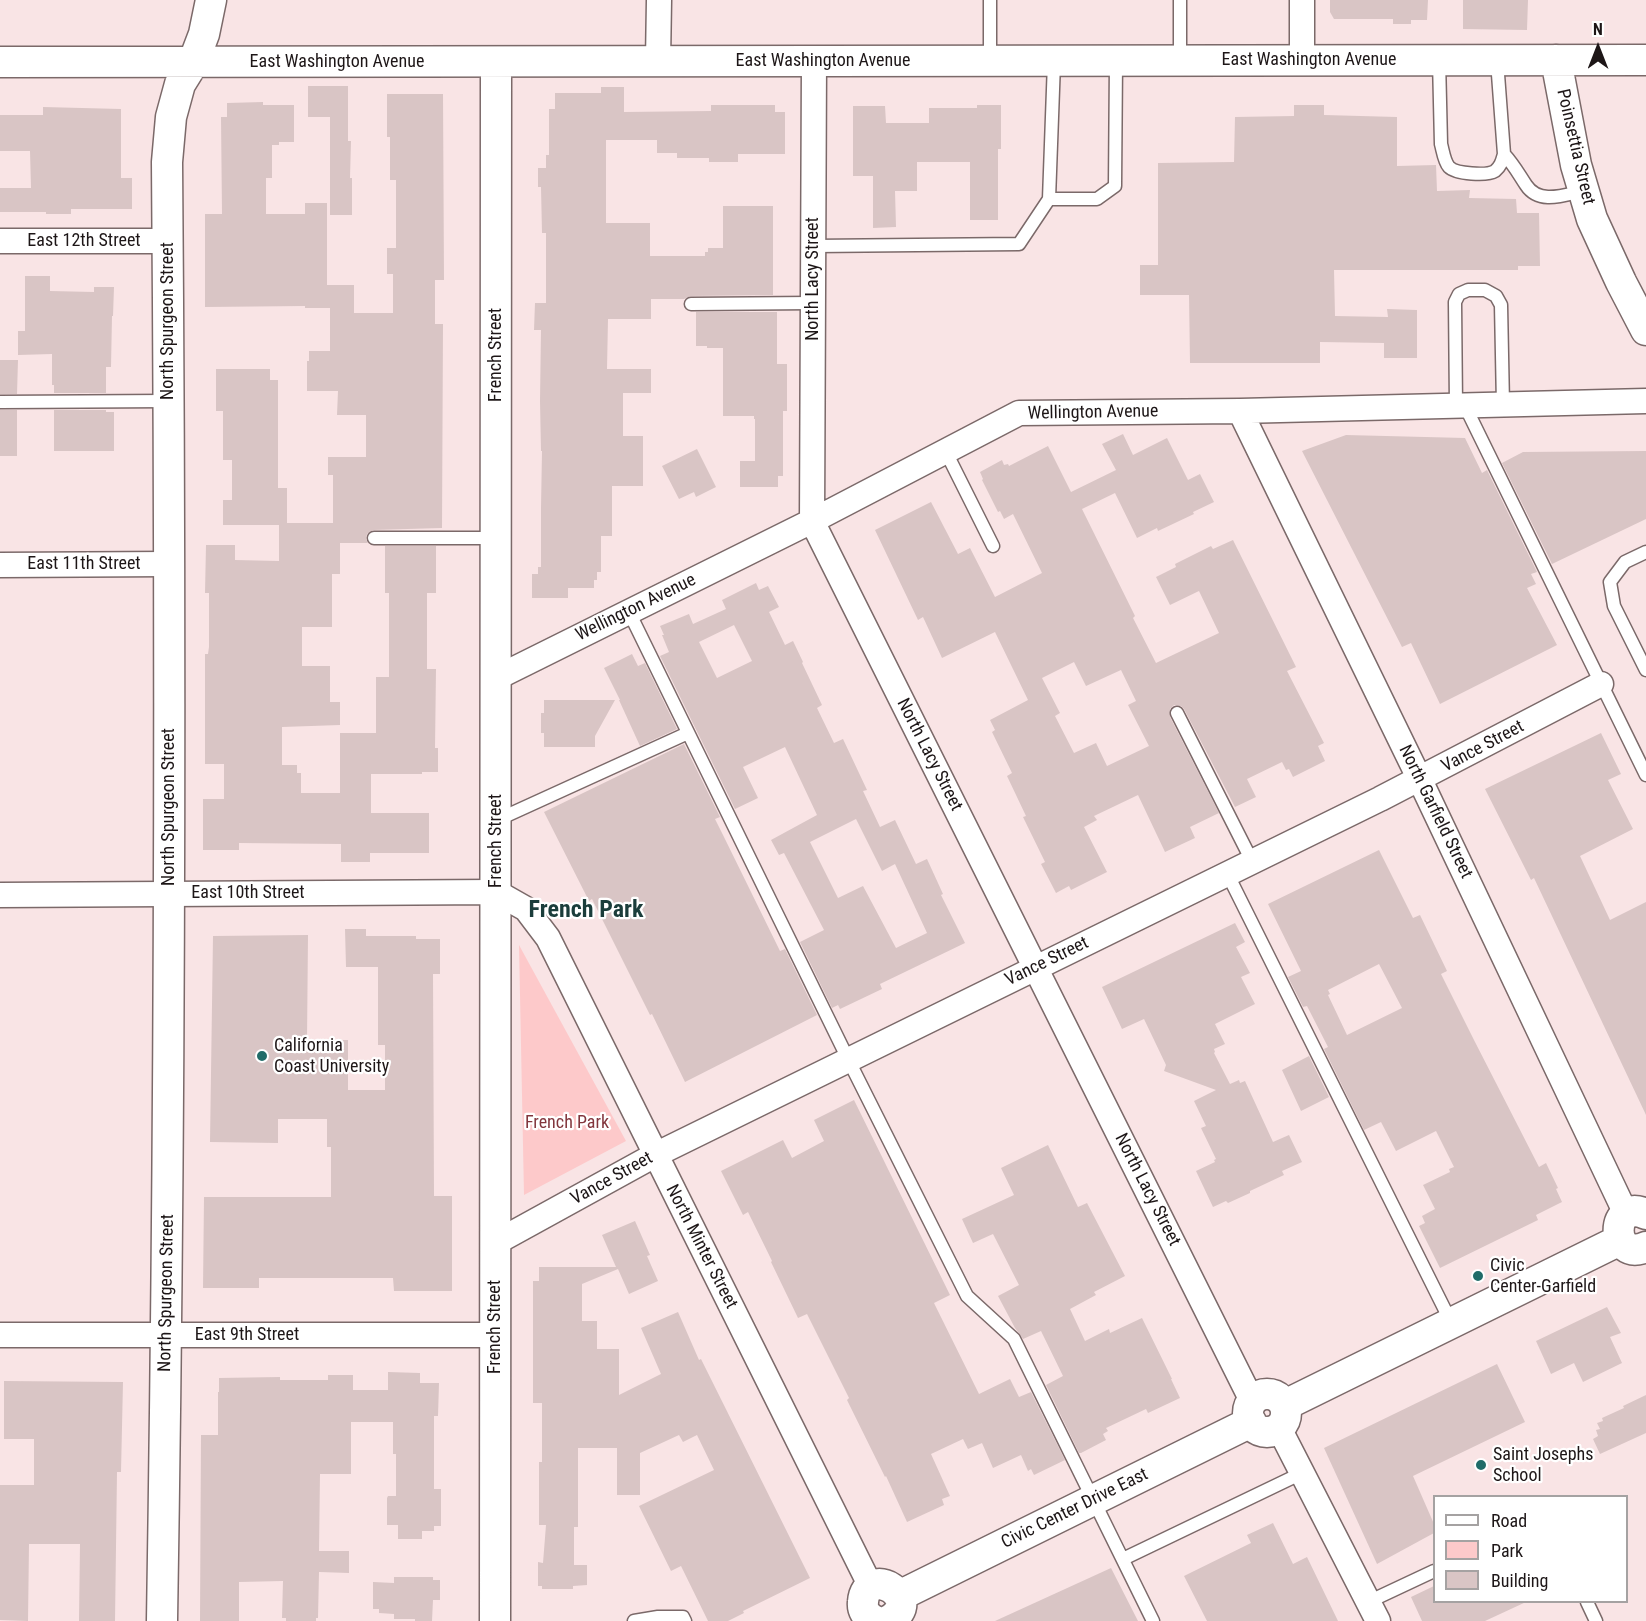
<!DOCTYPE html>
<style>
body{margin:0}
#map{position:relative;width:1646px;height:1621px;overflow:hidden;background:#f9e4e5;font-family:"Roboto Condensed",sans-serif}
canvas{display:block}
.legend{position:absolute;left:1433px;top:1495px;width:195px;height:108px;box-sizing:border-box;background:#fff;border:2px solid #a5a2a2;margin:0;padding:8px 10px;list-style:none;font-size:18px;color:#1d1617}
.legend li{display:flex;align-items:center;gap:12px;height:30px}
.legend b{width:30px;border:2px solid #a5a2a2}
.north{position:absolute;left:1568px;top:18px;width:60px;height:60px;-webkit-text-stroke:4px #fff;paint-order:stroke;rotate:0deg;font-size:16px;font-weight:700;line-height:24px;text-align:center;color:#1d1617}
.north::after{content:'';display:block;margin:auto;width:21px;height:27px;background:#1d1617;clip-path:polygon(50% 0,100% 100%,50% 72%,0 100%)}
</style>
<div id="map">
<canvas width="1646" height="1621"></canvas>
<ul class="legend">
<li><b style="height:8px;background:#fff"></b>Road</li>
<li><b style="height:16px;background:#fdc9ca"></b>Park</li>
<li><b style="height:16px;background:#d9c5c5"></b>Building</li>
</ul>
<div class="north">N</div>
</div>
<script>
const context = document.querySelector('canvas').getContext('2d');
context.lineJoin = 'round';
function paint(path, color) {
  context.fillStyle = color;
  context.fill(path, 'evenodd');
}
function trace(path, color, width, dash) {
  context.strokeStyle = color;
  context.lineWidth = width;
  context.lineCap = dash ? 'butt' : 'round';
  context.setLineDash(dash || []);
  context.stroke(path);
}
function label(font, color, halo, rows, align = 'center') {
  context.font = font + ' "Roboto Condensed",sans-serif';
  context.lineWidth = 4.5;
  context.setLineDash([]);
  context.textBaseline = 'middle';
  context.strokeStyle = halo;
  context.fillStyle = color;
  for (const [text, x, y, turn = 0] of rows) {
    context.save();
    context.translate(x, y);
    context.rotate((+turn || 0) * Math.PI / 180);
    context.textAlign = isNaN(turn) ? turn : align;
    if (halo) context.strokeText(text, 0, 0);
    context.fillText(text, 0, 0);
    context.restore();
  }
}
paint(new Path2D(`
 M519,945L626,1141L524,1195Z`), '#fdc9ca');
paint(new Path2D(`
 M1330,0H1428L1427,20H1411V24H1393V19H1334L1330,12Z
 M1463,0H1528L1527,30L1463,29Z
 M308,86H348V141H351L350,178H352V215H330V117H308Z
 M601,87H624V112L711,111V105H775V112H785V154H738V162H709V158H677V153H657V140H606V223H650V256H705V252H708V248H723V206H773V295L691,296L684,299H651V319H608L607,369H651V393H623V436H643V486H612V536H601V572H597V580H594V588H568V598H532V574H538V567H541V508L542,451H541L540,401L541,330H534L535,303H546V233H542L541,187H538V168H546V155H549V109H555V93H601Z
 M387,94H443L444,280H435V324H443L442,528L373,530L367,534L366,539L368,543H340V574H332V627H302V666H330V702H340V725L282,727V765H297V773H301V793H340V733H376V677H389V593H385V546H436V593H427V669H436L435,748H438V772H422V774H371V813H429V853H370V862H341V844L239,843V850H203V799H224V764H205V654H208L209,647V593H205L206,545H235V560L279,561V525H223V500H232V460H223V411H216V369H270V380H278V488H287V523H333V475H328V457H366V415H337L338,391H307V361H309V351H330V308H305V306L205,307V214H222L221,117H227V103L263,102V105H294V142H279V145H272V178H266V214H305V203H327V285H354V313H393V274H387V248H396V180H390V137H387Z
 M977,105H1001V149H998V220H970V162H917V191H895L896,227L873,228V176H853V106H885L886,123H929V108H977Z
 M1294,105H1324V115L1397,117V166L1436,165L1437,191L1470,190L1469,198L1516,199L1517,213H1539L1540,266H1518V270H1334L1335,316L1388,317L1387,309L1417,310V358H1384V343L1320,342V363H1190L1189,295H1140V265H1158V163L1234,162L1235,117L1294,116Z
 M43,107L121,109V178H132V209H71V214H46V212H0V188H31L30,151H0V115H43Z
 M25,276H50V291L94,292V287H114L113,316H112L111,367H106V393H54V385H52V354L18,355V331H25Z
 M696,312H777V364H787V411H783V476H778V487H740V461H755V419H754V416H723V348H707V346H696Z
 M0,360H18L17,394H0Z
 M0,410H17V456H0Z
 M54,410H106V412H114V451H54Z
 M1123,434L1133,455L1167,438L1188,480L1200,474L1214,502L1193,512L1194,514L1158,531L1157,528L1137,538L1115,493L1082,509L1135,616L1133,618L1156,663L1219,633L1199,591L1170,605L1156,577L1176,567L1175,564L1211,546L1213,549L1233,540L1296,667L1287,671L1324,743L1318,746L1325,761L1293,777L1289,769L1286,770L1282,762L1247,779L1256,797L1235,807L1184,709L1181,706L1174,705L1170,709V717L1219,813L1190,827L1195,838L1165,852L1138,795L1094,816L1097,820L1084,827L1107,872L1071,890L1069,886L1056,893L1041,864L1045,862L1023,817L1026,816L1007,776L1012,773L992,732L995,730L990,720L1028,700L995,632L942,658L923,617L918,620L875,530L931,502L958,554L970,548L995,597L1042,573L1013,514L1004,519L1000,511L998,512L982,480L983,479L980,472L1002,460L1004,465L1008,464L1009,466L1048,446L1071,492L1116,470L1102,444ZM1074,662L1086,686L1121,670L1136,701L1128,705L1149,746L1107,766L1096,743L1074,753L1055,716L1060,713L1042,678Z
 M1346,435L1465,438L1482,473L1487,470L1537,572L1531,574L1536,584L1527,588L1557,645L1440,704L1411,643L1402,647L1302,451Z
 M697,449L716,487L696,497L694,492L679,499L662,466Z
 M1646,451V519L1552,564L1502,463L1523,452Z
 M756,583L759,590L768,586L779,607L769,612L785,645L793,641L803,662L802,663L822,705L817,708L834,743L843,739L867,790L863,791L880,827L895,820L916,864L927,859L943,894L941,895L965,943L880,984L882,989L840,1009L838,1005L832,1008L800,942L824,930L784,853L779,855L771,840L817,815L785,747L743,767L758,798L735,809L660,656L669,652L662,635H664L660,626L689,614L693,624L726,609L722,600ZM734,625L752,661L717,678L699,642ZM856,819L882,871L895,864L927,933L896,948L863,886L838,898L810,842Z
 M632,654L638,666L645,663L677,729L640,746L619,700H620L604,668Z
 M544,700H615L595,736V747H544V733H541V713H544Z
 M1601,733L1621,774L1608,780L1633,829L1580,856L1610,920L1646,902V1115L1534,878L1531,880L1485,789Z
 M684,744L720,817L715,819L723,835L780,951L785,949L817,1015L685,1082L652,1014L650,1015L592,899L589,901L544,812Z
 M1379,850L1413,918L1420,915L1447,971L1441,974L1475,1042L1539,1167L1546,1163L1558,1188L1556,1189L1562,1202L1536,1215L1538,1220L1440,1268L1419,1226L1425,1223L1422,1216L1435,1209L1423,1185L1450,1172L1449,1169L1454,1167L1436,1131L1396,1151L1381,1122L1364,1130L1324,1049L1328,1047L1307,1006L1303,1007L1288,977L1301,971L1268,904ZM1379,964L1402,1008L1347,1035L1328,995L1330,994L1328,990Z
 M1235,923L1245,942L1236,947L1250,973L1241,977L1255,1004L1215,1024L1225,1044L1214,1049L1215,1052L1214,1053L1230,1084L1239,1080L1240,1083L1245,1081L1273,1142L1289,1135L1302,1162L1282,1171L1284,1175L1250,1191V1193L1228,1203L1226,1201L1213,1207L1196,1171L1215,1162L1214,1160L1216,1159L1201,1128L1206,1126L1194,1101L1216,1090L1164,1071L1166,1065L1144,1019L1122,1029L1102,987Z
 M345,929H366V936H416V939H440V974H433L434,1196H452V1291H394L393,1278H259V1288H203L204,1197H331V1147H327V1119H278V1143L210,1142L213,936L308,935L307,1040H348V1090H385V1045H378V967H346Z
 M1309,1056L1329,1097L1301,1111L1282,1070Z
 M854,1100L950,1295L934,1303L979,1394L1010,1379L1019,1397L1031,1392L1065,1460L1034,1475L1031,1469L1028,1471L1021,1455L993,1468L982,1443L968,1449L963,1439L931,1454L950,1496L942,1499L944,1505L907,1522L886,1476L885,1477L847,1400L849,1398L807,1314L798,1318L771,1262L772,1261L748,1212L743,1215L721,1171L783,1140L792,1158L824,1141L814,1120Z
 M1048,1145L1078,1207L1087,1203L1125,1276L1094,1292L1096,1295L1070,1309L1085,1341L1109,1329L1110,1333L1142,1318L1172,1379H1171L1180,1398L1148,1413L1146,1409L1106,1428L1108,1431L1103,1434L1106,1440L1081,1453H1079L1046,1385L1063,1376L1041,1331L1023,1339L1015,1328L998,1296L1019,1285L993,1234L973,1243L962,1219L1014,1195L1001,1168Z
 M635,1221L650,1255L647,1256L658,1281L629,1294L618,1269L582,1284V1321H597V1349H619V1395L661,1374L641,1328L678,1312L699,1360L701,1359L810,1578L743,1611L744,1613L728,1621H708L681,1566L671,1571L639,1506L714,1470L697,1435L683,1442L679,1435L640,1453V1495H617V1448H578V1527H574V1565H587V1585L573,1586V1589H542V1586H538V1562L543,1563L546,1525H539V1462H542V1403H533V1281H539V1267H616L602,1235Z
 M1607,1307L1621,1333L1610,1337L1622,1363L1583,1382L1574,1363L1551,1374L1536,1341Z
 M1497,1364L1525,1422L1413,1476L1434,1524V1533L1377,1564L1324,1448Z
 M388,1372L420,1373V1383H439L438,1416H434V1489H441V1526H434V1531H422V1539H398V1525H387V1498L388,1496H396V1454H393V1422H351V1474H320L319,1551H349V1573L319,1572L318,1618H316V1621H286V1618H282L283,1581L239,1582V1621H200L201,1435H218V1392H219V1378L280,1377V1380H328V1375H353V1390H388Z
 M4,1381L123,1382L121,1472H117L115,1621H79L80,1544H29L28,1621L0,1620V1485H34V1439H4Z
 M1646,1395V1433L1600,1454L1593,1439L1598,1436L1596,1430L1600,1429L1597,1423L1603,1421L1602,1418L1624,1408L1623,1406Z
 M1273,1523L1293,1564L1307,1557L1338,1621H1207L1184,1576L1251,1543L1247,1535Z
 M1111,1568L1138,1621H995Z
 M394,1577H433V1580H440V1600H433L432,1621H415V1619H394V1614L379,1613V1609H373V1582L394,1583Z
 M1434,1586V1602H1526L1485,1621H1422L1411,1597Z`), '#d9c5c5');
const service = new Path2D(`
 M990,0V61
 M1180,0V61
 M1439,60L1441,144C1443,151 1444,161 1449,167C1456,174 1487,176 1495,171C1501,166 1502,161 1504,154L1497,61
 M1504,154C1514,165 1518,173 1526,185C1539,205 1564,195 1583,191
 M1049,199H1097L1115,186L1116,61
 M814,246L1019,244L1049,199L1054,62
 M691,304L813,303
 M0,402L168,401
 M1456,406L1455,302L1459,294L1468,290H1485L1496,296L1501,305L1503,405
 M1465,406L1646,775
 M946,452L993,546
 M374,538H495
 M1646,552L1625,562L1610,582L1614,606L1646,670
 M629,612L849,1061L967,1296L1014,1339L1153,1621
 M1177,713L1253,863
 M497,820L688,733
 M1228,875L1451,1322
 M1123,1559L1302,1473
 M1368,1602L1434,1571
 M1587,1602L1596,1621
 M634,1621L658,1617H683L685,1621`);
const minor = new Path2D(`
 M1302,0V60
 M658,61L659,0
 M814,61L812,521L1252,1401
 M0,241H167
 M1240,411L1420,780L1626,1214
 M0,565L168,564
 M496,678L812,521L1019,413L1240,411L1646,401
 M0,895L496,892L526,909L548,938L871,1587
 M495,1243L655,1155L1380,799L1601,684
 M0,1335H495
 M1279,1428L1378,1621`);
const tertiary = new Path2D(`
 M1556,60L1576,165L1592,219L1621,282L1646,330
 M0,62L1646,60
 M1646,1214C1610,1197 1609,1263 1646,1247
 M1248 1413a19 19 0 1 1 38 0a19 19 0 1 1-38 0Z
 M1285,1405L1620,1240
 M899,1596L1251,1422
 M162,1621C170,1135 171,648 167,162L171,117L180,84L193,63L204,34L211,0
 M495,1621L496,62
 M875,1621C867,1617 862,1611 863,1602C866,1562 928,1599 888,1621`);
trace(service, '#7b6969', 15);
trace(minor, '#7b6969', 27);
trace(tertiary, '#7b6969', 33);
trace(service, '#fff', 12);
trace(minor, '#fff', 24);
trace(tertiary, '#fff', 30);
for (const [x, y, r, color] of [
 [262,1056,6,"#206b68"],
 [1478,1276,6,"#206b68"],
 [1481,1465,6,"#206b68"]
]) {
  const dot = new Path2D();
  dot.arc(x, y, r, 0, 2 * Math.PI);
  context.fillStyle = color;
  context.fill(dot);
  trace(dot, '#fff', 2);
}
label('18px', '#1d1617', '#fff', [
 ["East Washington Avenue",1309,60],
 ["East Washington Avenue",823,61],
 ["East Washington Avenue",337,62],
 ["Poinsettia Street",1575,147,77],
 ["East 12th Street",84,241],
 ["North Lacy Street",813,279,-90],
 ["North Spurgeon Street",168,321,-90],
 ["French Street",496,355,-90],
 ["Wellington Avenue",1093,413,-1],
 ["East 11th Street",84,564],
 ["Wellington Avenue",636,608,-26],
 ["Vance Street",1483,747,-28],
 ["North Lacy Street",929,755,63],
 ["North Spurgeon Street",169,807,-90],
 ["North Garfield Street",1435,812,64],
 ["French Street",496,841,-90],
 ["East 10th Street",248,893],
 ["Vance Street",1047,962,-26],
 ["Vance Street",612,1179,-29],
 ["North Lacy Street",1147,1190,63],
 ["North Minter Street",701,1247,63],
 ["North Spurgeon Street",167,1293,-89],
 ["French Street",495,1327,-90],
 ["East 9th Street",247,1335],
 ["Civic Center Drive East",1075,1509,-26]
]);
label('18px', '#1d1617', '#fff', [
 ["California",274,1046],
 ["Coast University",274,1067],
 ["Civic",1490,1266],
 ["Center-Garfield",1490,1287],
 ["Saint Josephs",1493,1455],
 ["School",1493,1476]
], 'left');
label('18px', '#82363d', '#fff', [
 ["French Park",567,1123]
]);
label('bold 24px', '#1b3d3b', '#fff', [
 ["French Park",586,911]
]);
</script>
